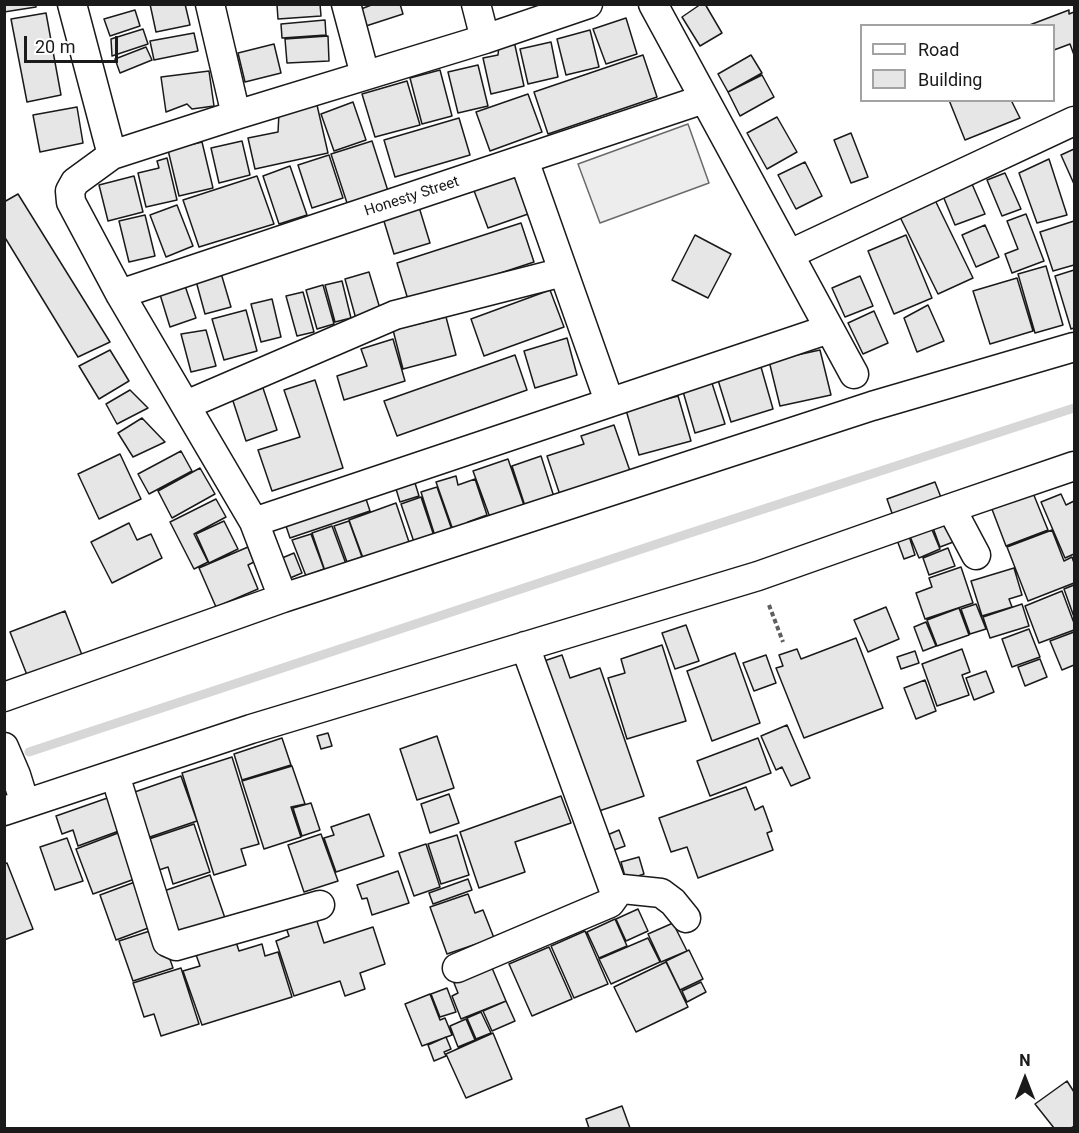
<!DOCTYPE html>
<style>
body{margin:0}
#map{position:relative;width:1079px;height:1133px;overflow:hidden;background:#fff;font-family:Roboto,sans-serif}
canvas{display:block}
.frame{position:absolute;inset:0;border:6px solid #1a1a1a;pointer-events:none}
.legend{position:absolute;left:860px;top:24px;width:195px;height:78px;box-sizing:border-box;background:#fff;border:2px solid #a3a3a3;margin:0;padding:8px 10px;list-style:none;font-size:18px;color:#1a1a1a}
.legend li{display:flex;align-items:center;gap:12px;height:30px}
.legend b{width:30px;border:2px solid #a3a3a3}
.north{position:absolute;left:995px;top:1049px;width:60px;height:60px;-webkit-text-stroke:4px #fff;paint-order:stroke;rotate:0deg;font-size:16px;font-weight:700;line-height:24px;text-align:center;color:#1a1a1a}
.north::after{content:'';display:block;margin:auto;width:21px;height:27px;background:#1a1a1a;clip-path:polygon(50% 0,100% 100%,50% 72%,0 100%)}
.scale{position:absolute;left:24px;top:36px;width:94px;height:27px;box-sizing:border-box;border:3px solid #1a1a1a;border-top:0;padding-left:8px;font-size:18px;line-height:21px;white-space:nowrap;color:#1a1a1a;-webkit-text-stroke:4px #fff;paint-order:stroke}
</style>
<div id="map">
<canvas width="1079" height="1133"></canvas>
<div class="frame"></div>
<ul class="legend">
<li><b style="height:8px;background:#fff"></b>Road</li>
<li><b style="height:16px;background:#e6e6e6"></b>Building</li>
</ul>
<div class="north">N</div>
<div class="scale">20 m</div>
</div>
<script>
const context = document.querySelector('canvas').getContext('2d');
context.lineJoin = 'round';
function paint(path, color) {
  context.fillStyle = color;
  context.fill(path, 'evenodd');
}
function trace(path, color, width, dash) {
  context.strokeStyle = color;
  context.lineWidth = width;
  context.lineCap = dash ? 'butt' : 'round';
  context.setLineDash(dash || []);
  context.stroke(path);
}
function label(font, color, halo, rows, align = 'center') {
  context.font = font + ' Roboto,sans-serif';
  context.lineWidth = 4.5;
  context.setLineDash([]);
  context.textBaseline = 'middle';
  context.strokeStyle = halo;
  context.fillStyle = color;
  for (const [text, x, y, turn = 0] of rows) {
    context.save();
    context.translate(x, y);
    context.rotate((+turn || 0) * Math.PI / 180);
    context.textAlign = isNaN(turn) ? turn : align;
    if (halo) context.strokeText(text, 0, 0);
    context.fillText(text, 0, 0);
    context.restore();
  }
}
const built = new Path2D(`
 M688,124L709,183L600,223L578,164Z`);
paint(built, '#ededed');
trace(built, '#6a6a6a', 1.5);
trace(new Path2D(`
 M29,752L687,534L1074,408`), '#d7d7d7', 9);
const building = new Path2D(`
 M4,4H36V7L4,12Z
 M150,4H185L190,25L156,32Z
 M287,4H320L321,16L278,19L277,5Z
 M374,4H400L403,14L366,26L361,9Z
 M701,4H705L722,33L700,46L682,17Z
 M135,10L140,26L110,36L104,19Z
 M1069,10V14L1074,12V55L1070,44L1054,50V26H1027Z
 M46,13L61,95L27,102L11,19Z
 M626,18L637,54L606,64L593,29Z
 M325,20L326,35L282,38L281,24Z
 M143,29L148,44L112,56L111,39Z
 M590,30L599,67L566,75L557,39Z
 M194,33L198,51L154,60L150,41Z
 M328,36L329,61L287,63L285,39Z
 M514,41L524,86L491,94L483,58L498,55L499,45Z
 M551,42L558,77L528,84L520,49Z
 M274,44L281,73L245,82L238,53Z
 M146,47L152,60L120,73L115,59Z
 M643,55L657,97L548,134L534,92Z
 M751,55L762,73L728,92L718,74Z
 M478,65L488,106L458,113L448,72Z
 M440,70L452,116L422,124L410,78Z
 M209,71L214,106L192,109L187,104L166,112L161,77Z
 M762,75L774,97L740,116L728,92Z
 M407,81L420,125L375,137L362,94Z
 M528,94L542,132L490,151L476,112Z
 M949,100H1015L1012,102L1020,118L965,140Z
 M353,102L366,140L334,151L321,114Z
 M317,105L328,153L255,169L248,138L278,132L279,113Z
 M77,107L83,143L40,152L33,115Z
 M777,117L797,152L767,169L747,133Z
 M459,118L470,155L395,177L384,140Z
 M851,133L868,177L851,183L834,140Z
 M242,141L250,175L219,183L211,148Z
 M372,141L388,191L347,203L331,154Z
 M202,142L213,188L179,196L168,150Z
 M1074,149V184L1061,155Z
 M329,155L343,198L312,208L298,165Z
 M167,158L177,200L146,207L138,173L159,168L157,161Z
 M1049,159L1067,215L1037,223L1019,173Z
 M805,162L822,196L796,209L778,175Z
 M290,166L307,215L279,224L263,176Z
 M517,173L531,213L488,228L473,188Z
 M1005,173L1021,209L1002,216L987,180Z
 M134,176L143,212L108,221L99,185Z
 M257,176L274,224L199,247L183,200Z
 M972,184L985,214L955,225L943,196Z
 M18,194L110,342L78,357L4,236V202Z
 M934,198L973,278L938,294L899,215Z
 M177,205L193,246L166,257L150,215Z
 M419,207L430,243L394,254L383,218Z
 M1026,214L1044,261L1012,273L1005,254L1018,249L1007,221Z
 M145,215L155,256L129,262L119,221Z
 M1074,221V265L1053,271L1040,232Z
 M521,223L534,262L409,303L397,263Z
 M985,225L999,257L976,267L962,235Z
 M695,235L731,254L708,298L672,280Z
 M906,235L932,298L894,314L868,251Z
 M218,263L231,307L205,314L193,270Z
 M1046,266L1063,325L1035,333L1018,274Z
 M1074,270V328L1071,329L1055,276Z
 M369,272L381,312L356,319L345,279Z
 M860,276L873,306L845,317L832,288Z
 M1017,278L1033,331L990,344L973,291Z
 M183,280L196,318L170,327L158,288Z
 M342,281L351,318L335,322L325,285Z
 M323,285L334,324L317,329L306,290Z
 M550,290L564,327L484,356L471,319Z
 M303,292L314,332L297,336L286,296Z
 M272,299L281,337L261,342L251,304Z
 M928,305L944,341L917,352L904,318Z
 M246,310L257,351L224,360L212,319Z
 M874,311L888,343L863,354L848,323Z
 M446,317L456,355L403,369L393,330Z
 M206,330L216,366L191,372L181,334Z
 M567,338L577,375L535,388L524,351Z
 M393,339L405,381L344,400L337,376L367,366L361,349Z
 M110,350L129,381L99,399L79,366Z
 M820,350L831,395L780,406L769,361Z
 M515,355L527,390L397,436L384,401Z
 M761,367L773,409L731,422L718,380Z
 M315,380L343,468L272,491L258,450L300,437L284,390Z
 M711,380L725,424L695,433L682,388Z
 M263,388L277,430L246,441L232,398Z
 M130,390L148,408L117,424L106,404Z
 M678,396L691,441L639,455L626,410Z
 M142,418L165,442L133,457L118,433Z
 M614,425L630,471L560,495L547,456L584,444L581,436Z
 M181,451L192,471L149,494L138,474Z
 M120,454L141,499L99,519L78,474Z
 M541,456L554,497L525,506L512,466Z
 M508,459L526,511L492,523L473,471Z
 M200,468L215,494L172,518L158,491Z
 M456,476L458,485L475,479L487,515L468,522L469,525L453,530L436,482Z
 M935,482L942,500L893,516L887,499Z
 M415,483L419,496L400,502L396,489Z
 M437,487L452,530L435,536L421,492Z
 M1031,488L1048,530L1006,546L990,504Z
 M1061,494L1066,505L1074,501V554L1065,558L1041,502Z
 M421,497L434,536L414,542L401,504Z
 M216,499L226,517L194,534L208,562L194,569L170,522Z
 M366,499L370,511L290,538L286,526Z
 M396,503L409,542L363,558L349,520Z
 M948,519L956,541L940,547L932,525Z
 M224,521L238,549L209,563L196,534Z
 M349,521L362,557L347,562L334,526Z
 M129,523L137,540L151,534L162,558L112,583L91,542Z
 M930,525L940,549L919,558L909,534Z
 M332,526L346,564L325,571L312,533Z
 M1052,530L1064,561L1072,557L1074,563V583L1028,601L1007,547Z
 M311,534L324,569L306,576L292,540Z
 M909,536L915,555L904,559L897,540Z
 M248,547L254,562L248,565L258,589L216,607L199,568Z
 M948,548L955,566L929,575L923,558Z
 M294,553L302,573L283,581L275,561Z
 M961,567L973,603L925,619L916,593L932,587L929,578Z
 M1014,568L1022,595L1009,599L1012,607L982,616L971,581Z
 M1074,585V617L1064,589Z
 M1062,591L1074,623V630L1039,643L1025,606Z
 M976,604L986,629L970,634L961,609Z
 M1022,604L1029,626L990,638L983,617Z
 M886,607L899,639L868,652L854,620Z
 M959,608L969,635L937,646L927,620Z
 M65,611L82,655L27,675L10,632Z
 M926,622L936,646L923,651L914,627Z
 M686,625L699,661L675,669L662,633Z
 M1029,629L1040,657L1012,667L1002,639Z
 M1074,632V665L1062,670L1050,641Z
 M856,638L883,708L804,738L776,668L783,666L779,655L797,649L801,659Z
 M662,645L686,721L627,739L608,678L625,673L621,659Z
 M962,649L970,672L962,675L969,695L937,706L922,664Z
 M915,651L919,663L901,669L897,657Z
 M735,653L760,723L712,741L687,671Z
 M562,655L570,678L600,668L644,796L593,813L541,662Z
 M766,655L776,683L754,691L743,663Z
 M1040,659L1047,677L1025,686L1018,667Z
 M986,671L994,692L974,700L966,678Z
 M925,680L936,711L916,719L904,688Z
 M787,725L810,778L791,786L782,767L776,770L761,736Z
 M328,733L332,746L321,749L317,736Z
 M437,736L454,788L417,800L400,749Z
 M282,738L291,765L242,780L234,754Z
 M758,738L771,773L710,796L697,761Z
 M232,757L259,844L241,849L246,865L214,875L182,773Z
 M292,766L305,804L291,807L301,837L264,849L242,781Z
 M181,776L197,821L141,840L126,795Z
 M746,787L755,810L763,806L772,831L767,833L773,850L698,878L687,847L671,852L659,818Z
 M449,794L459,823L430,833L421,804Z
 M116,795L127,828L78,846L73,830L62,834L56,816Z
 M561,796L571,823L515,842L525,872L479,888L460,832Z
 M311,803L320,830L302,836L293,808Z
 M369,814L384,856L336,872L324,838L334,835L331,827Z
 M194,824L210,872L173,884L168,867L153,872L143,841Z
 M126,830L143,876L93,894L76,849Z
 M619,830L625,846L611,851L605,836Z
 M321,834L338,881L304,892L288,845Z
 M457,835L469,875L441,884L428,844Z
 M67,838L83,881L55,890L40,847Z
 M426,844L440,887L414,896L399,853Z
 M639,857L644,874L626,880L621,862Z
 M7,863L33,929L4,940V864Z
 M398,871L409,903L372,915L367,898L362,899L357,885Z
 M210,875L226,921L173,939L158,893Z
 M143,879L159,924L116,940L100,895Z
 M468,879L472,890L433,904L429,893Z
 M468,894L475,913L483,910L494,938L447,954L430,907Z
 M638,909L648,931L626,941L616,919Z
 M314,912L324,943L373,927L385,964L360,973L365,989L345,996L340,981L294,996L276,941L289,936L284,922Z
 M615,919L627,946L599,958L587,932Z
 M673,923L687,951L661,962L648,934Z
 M159,928L173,968L133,981L119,941Z
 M585,931L608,984L574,998L551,946Z
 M234,936L239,951L262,944L265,956L278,952L292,997L202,1025L183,971L200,966L194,949Z
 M648,938L660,962L611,984L599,959Z
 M549,947L572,999L532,1016L509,964Z
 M689,950L703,979L680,990L666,961Z
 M666,962L688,1007L636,1032L614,987Z
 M181,968L199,1024L161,1036L154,1014L144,1017L133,983Z
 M492,968L506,1001L461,1019L452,996L458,993L454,983Z
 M701,982L706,992L687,1002L682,991Z
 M447,988L456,1012L440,1017L431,994Z
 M430,994L440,1020L445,1018L452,1035L422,1046L405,1004Z
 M506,1001L515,1021L492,1031L483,1011Z
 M481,1012L491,1033L476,1039L467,1018Z
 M466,1019L475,1040L458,1047L450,1026Z
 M493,1033L512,1079L466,1098L446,1054Z
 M446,1037L451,1049L444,1052L446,1056L434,1061L428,1045Z
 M1067,1081L1074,1092V1126L1071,1128H1054L1035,1104Z
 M622,1106L630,1128H589L586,1119Z`);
paint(building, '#e6e6e6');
trace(building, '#1a1a1a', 1.5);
const street = new Path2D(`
 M72,4L112,155
 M210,4L236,115
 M346,4L365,75
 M476,4L485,39
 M653,4L854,374
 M524,160L609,401
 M790,254L1074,121
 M120,294L704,99
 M186,405L395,315L563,272
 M951,508L976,555
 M254,522L829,329
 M283,598L254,522L120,294L71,202L70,191L75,182L112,155L236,115L485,39L588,4
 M4,697L283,598L872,406L1074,347
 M4,747L16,775L25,804
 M115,775L167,942L176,946L320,905
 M4,811L251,729L758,576L951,508L1074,466
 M613,888L661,893L673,902L686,918
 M457,968L610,903L615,896L613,888L525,646`);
trace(street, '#1a1a1a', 31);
trace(new Path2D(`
 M769,605L783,642`), '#5f5f5f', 4, [4.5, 3]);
trace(street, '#fff', 28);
label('15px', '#1a1a1a', '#fff', [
 ["Honesty Street",412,197,-18]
]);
</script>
